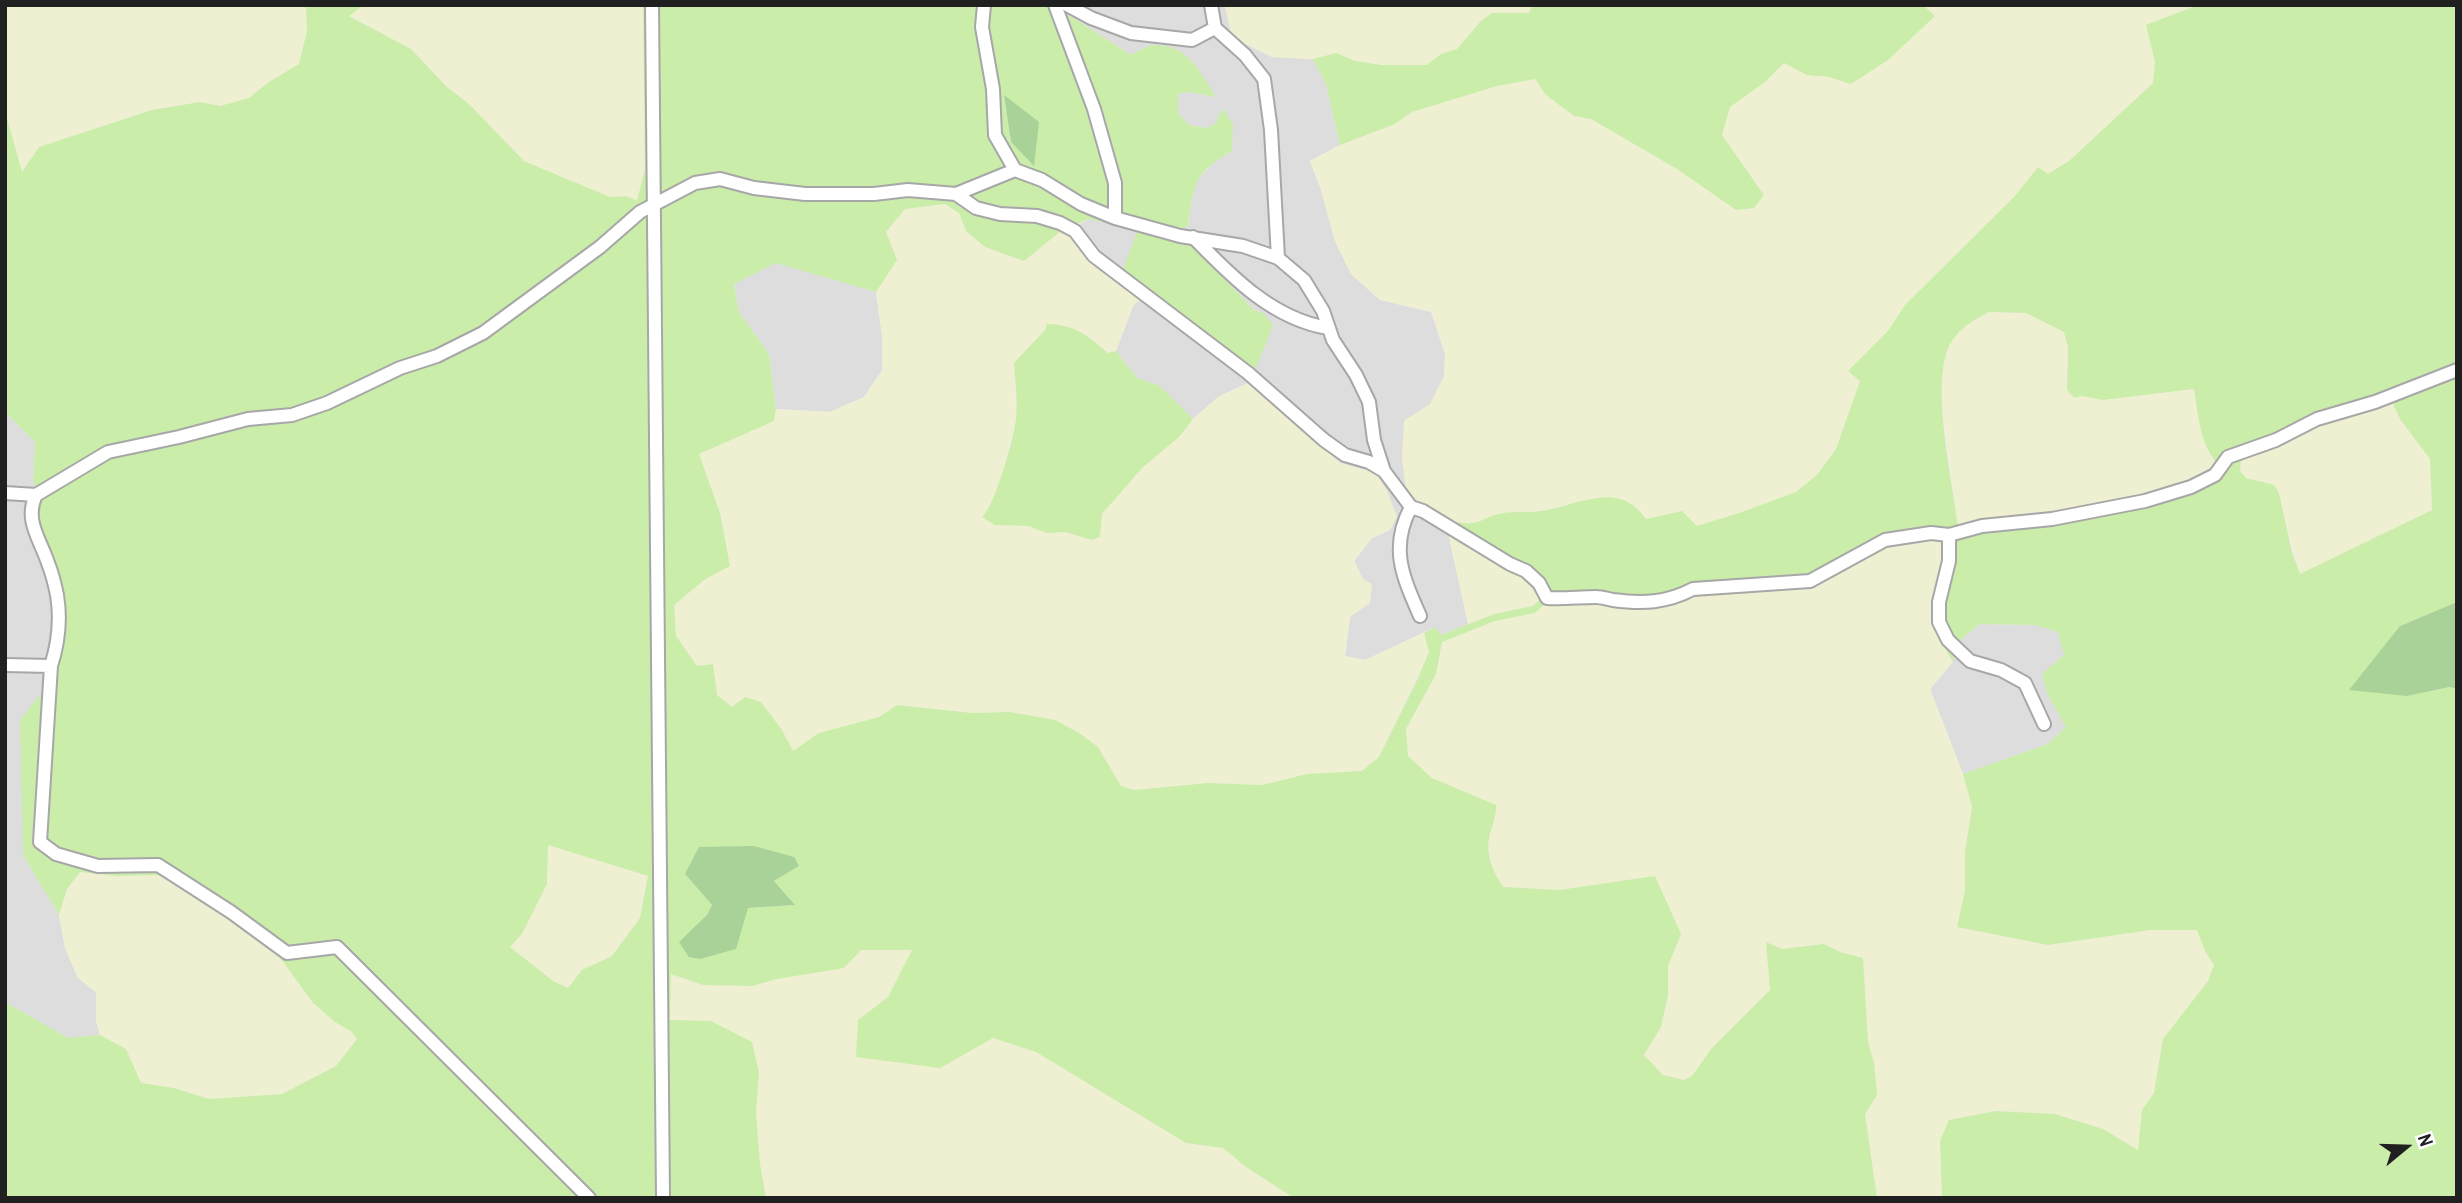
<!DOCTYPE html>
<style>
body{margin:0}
#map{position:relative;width:2462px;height:1203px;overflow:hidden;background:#f1ede6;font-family:"Archivo Narrow",sans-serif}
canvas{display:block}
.frame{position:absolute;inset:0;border:7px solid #202020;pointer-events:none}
.north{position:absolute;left:2371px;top:1112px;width:70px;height:70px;-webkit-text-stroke:5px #fff;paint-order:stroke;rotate:71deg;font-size:19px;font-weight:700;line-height:28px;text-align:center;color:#202020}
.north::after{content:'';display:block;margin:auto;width:24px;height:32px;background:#202020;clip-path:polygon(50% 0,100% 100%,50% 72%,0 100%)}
</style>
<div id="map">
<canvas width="2462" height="1203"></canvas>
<div class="frame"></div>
<div class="north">N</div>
</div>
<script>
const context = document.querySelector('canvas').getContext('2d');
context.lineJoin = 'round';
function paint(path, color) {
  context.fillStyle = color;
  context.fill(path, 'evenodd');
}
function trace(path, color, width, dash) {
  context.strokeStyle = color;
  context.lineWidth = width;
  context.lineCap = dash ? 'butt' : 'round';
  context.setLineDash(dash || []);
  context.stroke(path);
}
paint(new Path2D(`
 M1043,5H1225L1231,33L1272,57L1313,59L1326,84L1340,145L1310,161L1321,190L1335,241L1351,274L1380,300L1431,312L1445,354L1444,376L1430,404L1404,421L1451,521L1447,528L1468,624L1441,635L1435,627L1365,660L1345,656L1350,617L1363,579L1354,561L1372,538L1390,530L1376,473L1340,463L1250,382L1218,397L1193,419L1160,386L1137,378L1116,351L1133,306L1119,280L1099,269L1081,246L1076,226L1089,219L1138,229L1171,311L1232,352L1250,368L1263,313L1254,310L1179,232L1188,225L1194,183L1215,161L1232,151L1224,108L1215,124L1207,128L1189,125L1178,113V94L1189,92L1215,97L1155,45L1131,55L1056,7Z
 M776,262L876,292L882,335V370L864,397L830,412L776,409L769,354L739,312L734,283Z
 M5,412L35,442L33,480L41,503L65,604L64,644L59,659L23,855L59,915L65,948L78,978L96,992V1021L100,1035L68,1038L5,1002Z
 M1980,624L2035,625L2058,632L2065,655L2047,693L2067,726L2048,744L1963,774L1930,689L1953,662L1955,644Z`), '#dedddd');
paint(new Path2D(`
 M5,5H301L306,8L307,31L299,64L269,82L249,99L220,106L200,102L152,110L115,122L39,147L22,172L5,111Z
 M364,5H643L645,169L637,201L626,196L610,197L524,161L469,104L447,87L411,49L349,15Z
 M1225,5H1532L1529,13L1481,21L1457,49L1441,54L1428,65H1382L1355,61L1336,53L1313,59L1272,57L1241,42L1231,33Z
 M1923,5H2198L2146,25L2155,62L2153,82L2069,161L2047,174L2038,168L2015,196L1905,305L1888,331L1849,371L1860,380L1836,449L1817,475L1796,492L1739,513L1697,526L1682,511L1646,519L1639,508L1599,497L1540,511L1502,513L1470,526L1451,521L1418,502L1406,490L1402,459L1404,421L1430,404L1444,376L1445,354L1432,312L1380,300L1351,274L1335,241L1321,190L1310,161L1340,145L1395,124L1412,112L1497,86L1535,79L1546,95L1574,116L1591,119L1677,169L1736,210L1753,208L1764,195L1722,135L1730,107L1765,82L1784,63L1807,75L1829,77L1851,84L1935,16Z
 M945,204L959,213L966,231L1062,230L1071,233L1099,269L1119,280L1138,294L1140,300L1133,306L1116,351L1109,353L1089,335L1045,330L1014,363L1016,420L998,488L986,514L983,516L995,525L1028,526L1047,533L1065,532L1092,540L1102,514L1142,468L1179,437L1193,419L1218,397L1250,382L1340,463L1376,473L1387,491L1397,517L1390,530L1372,538L1354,561L1363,579L1372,584L1370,603L1350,617L1345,656L1365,660L1424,633L1429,652L1379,757L1362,772L1307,774L1262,785L1208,783L1135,790L1121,786L1098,747L1010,712L972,713L897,705L879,717L819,733L793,751L782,730L732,707L717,695L713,664L697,667L676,636L673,605L704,580L730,566L720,513L699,454L774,421L776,409L830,412L864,397L882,370V335L876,292L897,260L886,232L905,209Z
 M1989,312L2026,313L2064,332L2068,347L2066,383L2082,396L2103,400L2194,389L2204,439L2209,454L2216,462L2212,471L2154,494L2063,513L1958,526L1944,421L1941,371L1950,343L1966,324Z
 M2392,402L2400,419L2430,459L2432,510L2300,575L2279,493L2274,485L2246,478L2240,471L2241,460L2317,425Z
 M1447,528L1534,582L1542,597L1533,606L1494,614L1468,624Z
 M1936,534L1945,544L1938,636L1953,662L1930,689L1963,774L1972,807L1965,852V891L1957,927L2048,945L2150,930H2198L2205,951L2214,964L2208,981L2163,1039L2154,1093L2142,1110L2138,1150L2103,1129L2055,1114L1996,1111L1949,1120L1940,1142L1942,1198H1877L1865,1114L1874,1063L1868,1042L1863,958L1840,952L1824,944L1782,949L1770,990L1711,1049L1692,1076L1685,1080L1663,1075L1644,1055L1661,1027L1668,995V966L1681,934L1655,876L1559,890L1503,887L1492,870L1488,841L1497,811L1480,797L1456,790L1432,778L1408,756L1406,729L1436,674L1442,642L1495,621L1535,613L1544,605L1686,598L1761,586L1885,543Z
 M548,845L648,876L640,917L612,956L582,970L568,988L553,981L509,947L522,934L547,884Z
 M80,872L117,876L162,875L236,922L278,955L313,1003L335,1022L352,1032L357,1039L336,1066L282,1094L209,1099L174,1088L141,1083L126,1049L100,1035L96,1021V992L78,978L65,948L59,915L67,889Z
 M861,950H913L888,997L858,1020L940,1067L993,1038L1036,1052L1186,1143L1223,1148L1246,1167L1294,1198H766L760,1164L756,1113L759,1073L670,1021V974L703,985L752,986L777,979L844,968Z`), '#eef0d1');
paint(new Path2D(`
 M301,5H364L349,16L411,49L447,87L469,104L524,161L610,197L626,196L637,201L645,169L643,5H1043L1056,7L1131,55C1138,51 1149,45 1157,45C1189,46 1201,74 1216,97L1189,92L1178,94V113L1189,125L1207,128L1215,124L1223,108L1233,125L1232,151C1193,174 1194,184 1188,225L1179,232L1254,310L1263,313L1273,325L1257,366L1250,369L1232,352L1171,311L1121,274L1138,230L1089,219L1062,230L1024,261L985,247L966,231L959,213L945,204L905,209L886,232L897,260L876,292L776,263L734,284L739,312L769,354L776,409L774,421L699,454L720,513L730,566L704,580L674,605L676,636L697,666L713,664L717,695L732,707L745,697L761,702L782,730L793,751L819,733L879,717L897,705L972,713L1010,712L1055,720L1079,733L1098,747L1121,786L1134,790L1208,783L1262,785L1307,774L1362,771L1379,757L1418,678L1429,652L1424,633L1435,627L1441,635L1494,614L1533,606L1542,598L1534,582L1451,521C1481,528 1478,518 1503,513C1515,511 1529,513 1541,511C1579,505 1619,479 1646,519L1682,511L1697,526L1739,513L1796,492L1817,475L1836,449L1860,381L1848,371L1888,331L1905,305L2015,196L2038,167L2048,174L2069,161L2153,83L2155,62L2146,25L2198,5H2457V602L2400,626L2407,696L2450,687L2457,689V1198H1942L1940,1141L1949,1120L1996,1111L2055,1114L2103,1129L2138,1150L2142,1110L2154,1093L2163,1039L2208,981L2214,965L2205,951L2197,930H2150L2048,945L1957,927L1965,891V852L1972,807L1963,774L2048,744L2066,727L2047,693L2042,674L2064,655L2058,632L2035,625L1980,624L1955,644L1953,662L1938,636L1932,616L1943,569L1945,544L1936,534L1885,543L1812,584L1761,586L1686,598L1667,606L1581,603L1544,605L1535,613L1495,621L1442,642L1436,674L1406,729L1408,756L1432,778L1496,805C1497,817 1491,827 1489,838C1486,856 1493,872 1503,887L1559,890L1655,876L1681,934L1668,966V995L1661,1027L1644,1055L1663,1075L1684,1080L1692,1076L1711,1049L1770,990L1766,942L1782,949L1824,944L1840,952L1863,958L1868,1042L1874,1063L1877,1095L1865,1114L1877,1198H1294L1246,1167L1223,1148L1186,1143L1036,1052L993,1038L940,1068L856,1057L858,1020L888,997L912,950H861L844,968L777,979L752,986L703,985L671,974L670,1020L711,1021L752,1042L759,1073L756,1113L760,1164L766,1198H5V1002L68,1038L100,1035L126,1049L141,1083L174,1088L209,1099L282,1094L336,1066L357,1039L352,1032L335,1022L313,1003L278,955L236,922L162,875L117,876L80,872L67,889L59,915L23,855L20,720L56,675L64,644L65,604L36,513L41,503L33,480L35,442L5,412V111L22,172L39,147L152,110L200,102L220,106L249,98L269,82L299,64L307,31L306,8ZM1004,95L1034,165L1011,142ZM1989,312L2026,313L2064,332L2068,347L2067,390L2074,398L2082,396L2103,400L2194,389C2198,413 2200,443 2216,462L2212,470L2154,494L2063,513L1958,526C1953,483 1928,376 1952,341C1962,326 1974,320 1989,312ZM2392,402L2400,419L2430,459L2432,510L2300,574L2292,552L2279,493L2274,485L2246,478L2240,471L2241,460L2317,425ZM548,845L648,876L640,918L612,956L582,970L568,988L553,981L510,947L522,934L547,884ZM799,866L774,881L795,905L748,908L696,927L707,915L712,905L685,874Z
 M1532,5H1923L1935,16L1888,60L1851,84L1829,77L1807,75L1784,63L1765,82L1730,107L1722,135L1764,195L1754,208L1736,210L1677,169L1591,119L1574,116L1546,95L1535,79L1497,86L1412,112L1395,124L1340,145L1326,84L1313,59L1336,53L1355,61L1382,65H1427L1441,54L1457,49L1481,21L1492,13H1529Z
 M1047,324C1075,325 1088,335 1108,353L1116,351L1137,378L1160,386L1193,419L1179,437L1142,468L1102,514L1100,537L1092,540L1065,532L1047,533L1028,526L995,525L982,517C994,509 1015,435 1016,418C1018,400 1015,381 1014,363L1045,330Z`), '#caedaa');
paint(new Path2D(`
 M1004,95L1039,122L1034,166L1011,142Z
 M2457,602V689L2450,687L2407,696L2349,690L2400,626Z
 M754,846L794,857L799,866L774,881L795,905L748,908L736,949L700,959L689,957L679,942L707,915L712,905L685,874L699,847Z`), '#a9d299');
const minor = new Path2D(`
 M652,5L663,1198
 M984,5L982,27L993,89L995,135L1015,170
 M1055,5L1094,109L1115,183V218
 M1067,5L1091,18L1131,33L1192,40L1215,28
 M1211,5L1215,28L1245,55L1264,79L1271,130L1278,258
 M956,194L1015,170L1042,180L1081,204L1115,218L1180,236L1243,246L1278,258L1304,280L1323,311L1333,340L1356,375L1369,402L1374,440L1384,471
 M1193,237C1231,276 1272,319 1328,328
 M5,493L36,495
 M1411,507C1389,548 1403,577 1420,616
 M1949,535V561L1939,602V622L1948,640L1970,661L2001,670L2025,683L2044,724
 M5,665L51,666
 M589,1198L337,947L287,953L231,912L158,865L98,866L56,854L40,842L51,666C58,644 61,619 57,595C55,585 52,573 48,563C40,539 24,520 36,495L108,452L179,437L248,419L292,415L327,403L400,368L437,356L483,333L600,247L640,212L695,183L720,179L754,188L805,194H874L908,190L956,194L976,208L1000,214L1037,216L1060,223L1075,231L1094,256L1248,373L1324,440L1345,455L1369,462L1384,471L1411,507L1423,511L1510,564L1526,571L1539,583L1547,598C1564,599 1580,597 1596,597C1602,597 1607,599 1613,600C1643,604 1666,603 1693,589L1810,581L1885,540L1931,533L1949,535L1982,526L2052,519L2145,501L2191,487L2215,475L2228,457L2276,440L2317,419L2375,402L2457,370`);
trace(minor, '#a7a7a7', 16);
trace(minor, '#fff', 12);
</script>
